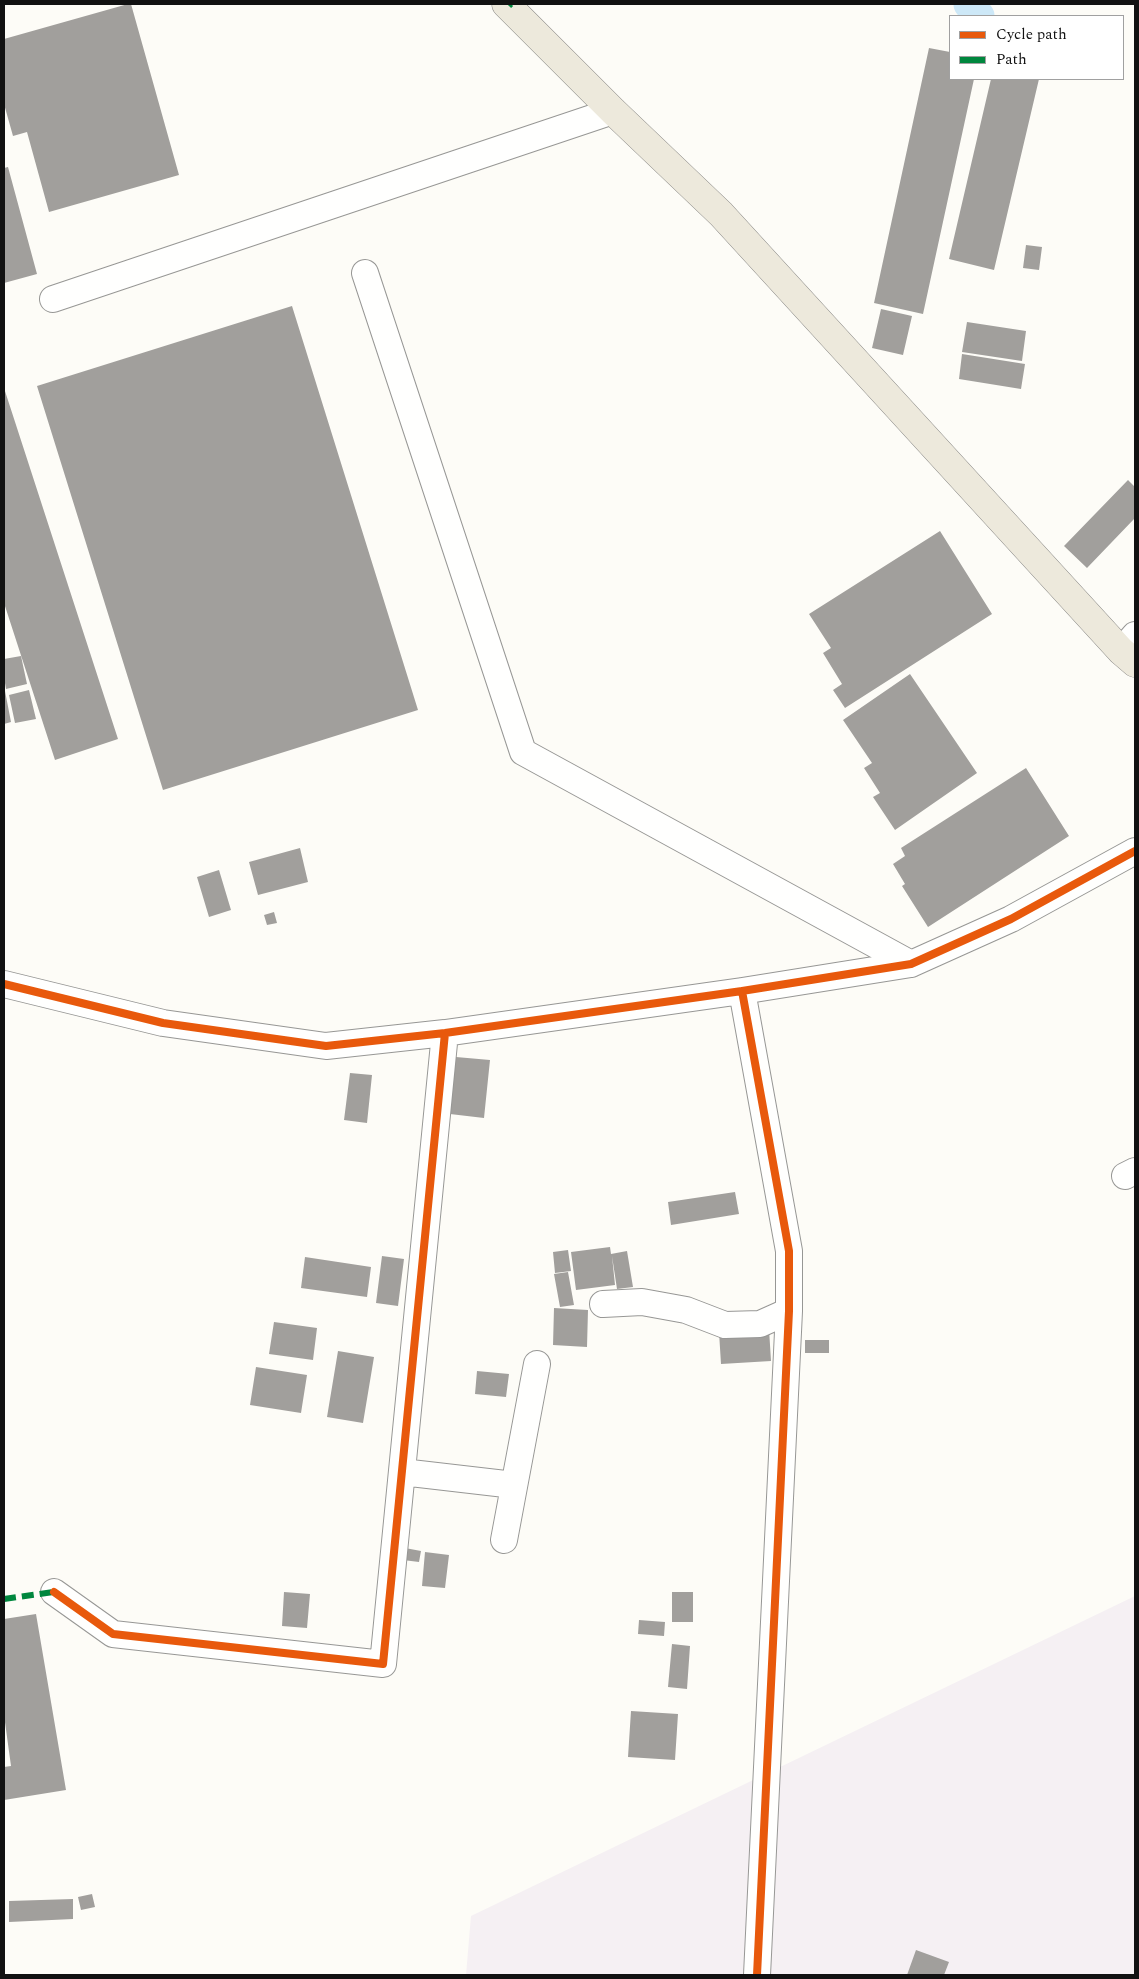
<!DOCTYPE html>
<style>
body{margin:0}
#map{position:relative;width:1139px;height:1979px;overflow:hidden;background:#fdfcf7;font-family:Spectral,serif}
canvas{display:block}
.frame{position:absolute;inset:0;border:5px solid #111;pointer-events:none}
.legend{position:absolute;left:949px;top:15px;width:175px;height:65px;box-sizing:border-box;background:#fff;border:1px solid #a0a0a0;margin:0;padding:6px 9px;list-style:none;font-size:15px;color:#111}
.legend li{display:flex;align-items:center;gap:10px;height:25px}
.legend b{width:25px;border:1px solid #a0a0a0}
</style>
<div id="map">
<canvas width="1139" height="1979"></canvas>
<div class="frame"></div>
<ul class="legend">
<li><b style="height:6px;background:#e8590c"></b>Cycle path</li>
<li><b style="height:6px;background:#00873e"></b>Path</li>
</ul>
</div>
<script>
const context = document.querySelector('canvas').getContext('2d');
context.lineJoin = 'round';
function paint(path, color) {
  context.fillStyle = color;
  context.fill(path, 'evenodd');
}
function trace(path, color, width, dash) {
  context.strokeStyle = color;
  context.lineWidth = width;
  context.lineCap = dash ? 'butt' : 'round';
  context.setLineDash(dash || []);
  context.stroke(path);
}
paint(new Path2D(`
 M1135,1596V1975H466L471,1916Z`), '#f5f0f3');
trace(new Path2D(`
 M969,4L979,16`), '#cde8f7', 31);
paint(new Path2D(`
 M128,4H131L179,175L49,212L27,132L13,136L4,104V39Z
 M929,48L950,52V79H974L923,314L874,303Z
 M991,79H1039L994,270L949,259Z
 M8,167L37,274L4,283V168Z
 M1026,245L1042,247L1039,270L1023,268Z
 M292,306L418,710L163,790L37,386Z
 M881,309L912,316L903,355L872,348Z
 M967,322L1026,331L1022,361L962,352Z
 M962,354L1025,364L1021,389L959,379Z
 M4,388L118,739L55,760L4,603Z
 M1128,480L1135,487V518L1087,568L1064,546Z
 M940,531L992,614L845,708L833,690L842,684L823,653L831,648L809,614Z
 M21,656L27,684L6,689L4,677V659Z
 M910,674L977,773L895,830L873,797L880,793L864,768L872,763L843,720Z
 M29,690L36,719L15,723L9,695Z
 M5,691L11,722L4,724V692Z
 M1026,768L1069,836L928,927L902,886L905,884L893,864L905,856L901,848Z
 M300,848L308,882L258,895L249,862Z
 M219,870L231,910L209,917L197,877Z
 M274,912L277,923L267,925L264,915Z
 M456,1057L490,1060L484,1118L450,1114Z
 M350,1073L372,1075L367,1123L344,1120Z
 M735,1192L739,1214L671,1225L668,1202Z
 M610,1247L611,1254L627,1251L633,1287L617,1289L612,1256L615,1285L576,1290L571,1252Z
 M568,1250L571,1271L555,1273L553,1252Z
 M382,1256L404,1259L398,1306L376,1303Z
 M305,1257L371,1267L367,1297L301,1288Z
 M568,1272L574,1305L560,1307L554,1274Z
 M554,1308L588,1310L587,1347L553,1345Z
 M274,1322L317,1328L313,1360L269,1354Z
 M769,1329L771,1361L721,1364L719,1332Z
 M805,1340H829V1353H805Z
 M338,1351L374,1357L363,1423L327,1417Z
 M256,1367L307,1375L301,1413L250,1405Z
 M477,1371L509,1374L506,1397L475,1394Z
 M405,1548L421,1551L419,1562L403,1560Z
 M425,1552L449,1555L445,1588L422,1586Z
 M284,1592L310,1594L307,1628L282,1626Z
 M672,1592H693V1622H672Z
 M36,1614L66,1790L4,1800V1767L11,1766L4,1715V1619Z
 M639,1620L665,1622L664,1636L638,1634Z
 M672,1644L690,1646L687,1689L668,1687Z
 M631,1711L678,1714L675,1760L628,1757Z
 M92,1894L95,1907L81,1910L78,1897Z
 M73,1899V1919L9,1922V1901Z
 M916,1950L949,1962L944,1975H907Z`), '#a19f9c');
const minor = new Path2D(`
 M365,273L523,752L911,964
 M53,299L613,111
 M1121,651L1135,635
 M4,984L163,1023L326,1046L445,1033L742,991L911,964L1011,919L1135,851
 M742,991L789,1251V1311L757,1975
 M1125,1176L1135,1171
 M603,1304L642,1302L686,1310L725,1325L760,1324L789,1311
 M402,1472L514,1485
 M504,1540L537,1364
 M54,1592L113,1634L383,1664L445,1033`);
const major = new Path2D(`
 M506,4L613,111L721,214L1121,651L1135,663`);
trace(minor, '#979795', 28);
trace(major, '#858482', 29);
trace(minor, '#fffffe', 26);
trace(major, '#ede9dc', 28);
trace(new Path2D(`
 M509,6L511,4
 M4,1599L54,1592`), '#00873e', 6, [12, 6]);
trace(new Path2D(`
 M4,984L163,1023L326,1046L445,1033L742,991L911,964L1011,919L1135,851
 M742,991L789,1251V1311L757,1975
 M54,1592L113,1634L383,1664L445,1033`), '#e8590c', 8);
</script>
